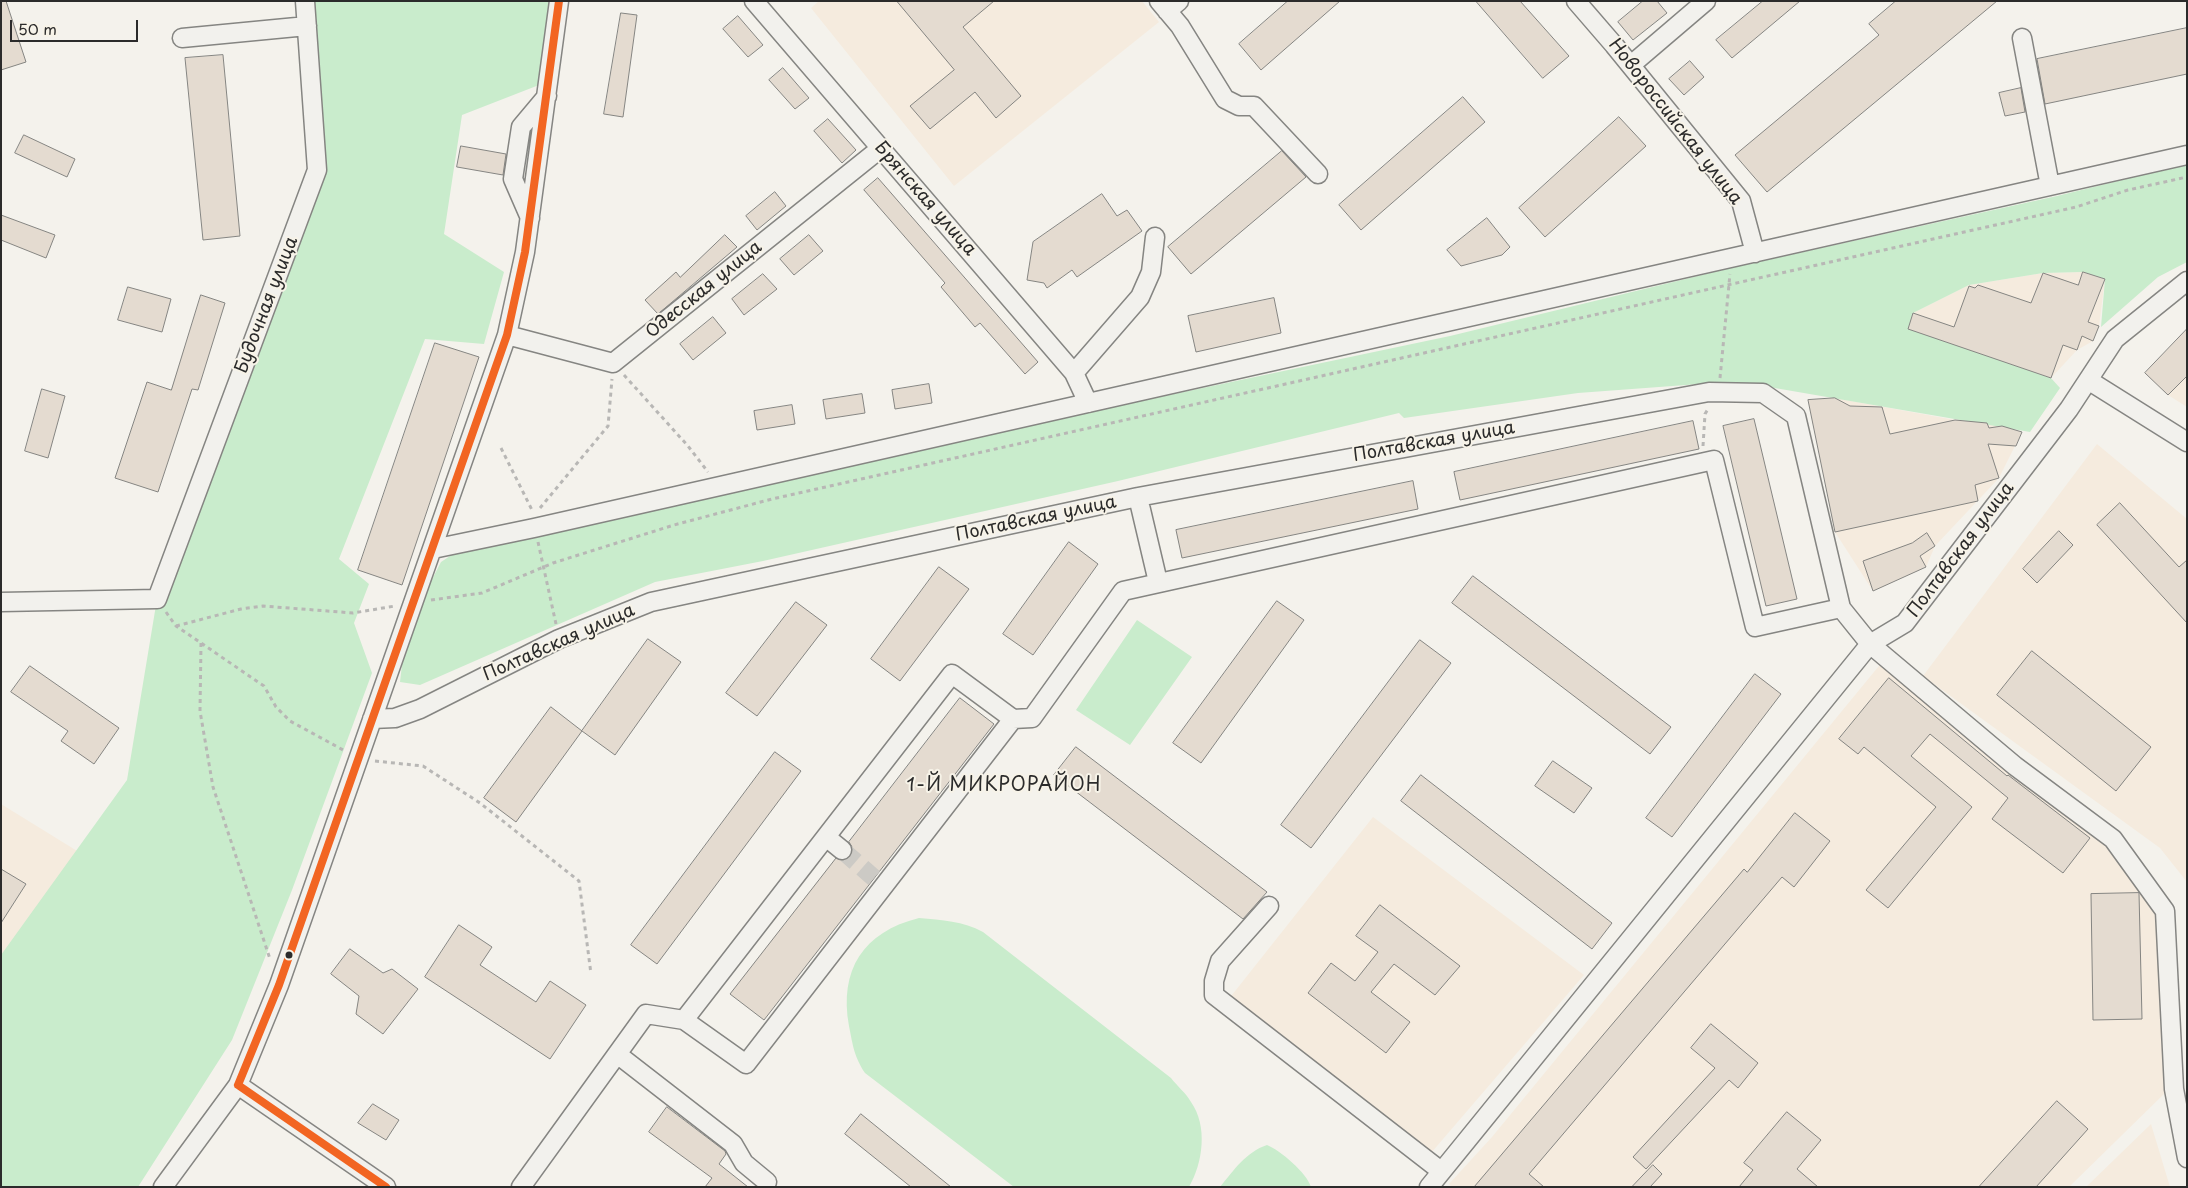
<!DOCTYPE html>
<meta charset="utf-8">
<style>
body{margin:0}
#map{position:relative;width:2188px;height:1188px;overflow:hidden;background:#f4f2ec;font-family:"Playpen Sans",sans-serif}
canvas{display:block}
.frame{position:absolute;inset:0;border:2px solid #2b2b2b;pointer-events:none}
.scale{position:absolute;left:10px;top:20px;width:128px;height:22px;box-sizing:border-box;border:2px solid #2b2b2b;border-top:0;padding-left:6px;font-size:15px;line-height:18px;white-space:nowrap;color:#2b2b2b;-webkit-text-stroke:4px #f7f3e8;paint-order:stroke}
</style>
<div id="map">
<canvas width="2188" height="1188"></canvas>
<div class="frame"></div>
<div class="scale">50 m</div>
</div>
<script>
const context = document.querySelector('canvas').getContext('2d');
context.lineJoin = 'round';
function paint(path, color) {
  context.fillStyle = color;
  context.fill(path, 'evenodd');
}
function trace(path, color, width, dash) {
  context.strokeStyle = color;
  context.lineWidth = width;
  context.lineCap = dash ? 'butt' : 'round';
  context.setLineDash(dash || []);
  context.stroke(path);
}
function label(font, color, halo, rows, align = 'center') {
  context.font = font + ' "Playpen Sans",sans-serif';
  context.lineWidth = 4;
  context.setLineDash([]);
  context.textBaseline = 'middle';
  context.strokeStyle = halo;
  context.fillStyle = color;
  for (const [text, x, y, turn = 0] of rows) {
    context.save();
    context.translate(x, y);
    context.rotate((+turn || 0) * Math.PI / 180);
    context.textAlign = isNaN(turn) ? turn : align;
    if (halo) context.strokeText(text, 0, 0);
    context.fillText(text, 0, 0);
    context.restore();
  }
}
paint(new Path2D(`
 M819,1H1142L1159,22L954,186L811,8Z
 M2083,272L2105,279L2099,326L2093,341L2077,350L2051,378L1908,329L1913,313L1969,285L2043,273Z
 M2187,329V407L2168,395L2145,373Z
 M1835,398L1955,420L1987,423L2022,432L1999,478L1935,546L1926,567L1873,591L1835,532L1808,400Z
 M2097,444L2187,519V882L2160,848L1923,676Z
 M1883,661L2111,844L2162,911L2165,1093L2069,1187H1452L1449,1184L1492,1137Z
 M1,804L82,854L1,990Z
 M1373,817L1584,975L1431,1153L1228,1000Z
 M2151,1124L2170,1187H2086Z`), '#f5ebde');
paint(new Path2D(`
 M298,1H552L539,85L462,115L444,234L504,272L484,344L425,339L339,559L369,584L354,623L372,673L292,890L232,1040L138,1187H1V955L127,780L157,599L314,170Z
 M2187,164V262L2158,277L2101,327L2105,279L2083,272L2043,273L1969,285L1913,313L1909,329L2051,378L2060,388L2030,432L1769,387L1713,383L1578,393L1404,418L1399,413L1118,481L763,561L655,582L420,685L400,682L403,656L426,591L441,562L456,552L1136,402L1450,336L1735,267L2057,196Z
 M1137,620L1192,657L1130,745L1076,710Z
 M919,918C942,920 963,921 983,932L1171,1078C1177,1086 1186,1093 1191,1102C1208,1126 1203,1163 1189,1187H1014L865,1073C854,1056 853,1046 849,1026C839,970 863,932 919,918Z
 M1267,1145C1280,1150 1307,1173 1311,1187H1220C1234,1170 1246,1152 1267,1145Z`), '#c9eccc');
const building = new Path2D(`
 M1,1H6L26,62L1,70Z
 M897,1H994L963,27L1021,96L996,118L975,92L930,129L910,106L954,70Z
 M1288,1H1340L1261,70L1239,44Z
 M1476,1H1520L1569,56L1543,78Z
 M1643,1H1657L1667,13L1633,40L1618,22Z
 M1763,1H1800L1732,58L1716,40Z
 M1896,1H1997L1767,192L1735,155L1879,35L1869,24Z
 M621,13L637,15L623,117L604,114Z
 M738,16L763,45L748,57L723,29Z
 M2187,28V74L2045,104L2037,59Z
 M223,55L240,236L203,240L185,58Z
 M1690,61L1704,77L1684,95L1669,79Z
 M783,68L809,98L795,109L769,80Z
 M2021,88L2025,112L2005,116L1999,93Z
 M1463,97L1485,122L1361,230L1339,205Z
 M1619,117L1646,146L1545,237L1519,208Z
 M828,119L856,150L842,163L814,131Z
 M24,135L75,159L67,177L15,153Z
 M461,146L506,154L503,175L457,167Z
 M1282,151L1306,177L1191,274L1168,247Z
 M878,178L1038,362L1025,374L980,323L975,327L941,287L945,283L864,190Z
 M775,192L786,206L757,230L746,216Z
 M1102,194L1117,216L1127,210L1142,231L1077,277L1072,270L1047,288L1044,283L1027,280L1033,242Z
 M1,215L55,235L46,258L1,240Z
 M1487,218L1510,247L1502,255L1461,266L1447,250Z
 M725,235L737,247L658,314L645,300L676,272L680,277Z
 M809,235L823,251L794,275L780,259Z
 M2083,272L2105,279L2088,322L2099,326L2093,341L2082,336L2077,350L2063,345L2051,378L1908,329L1913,313L1954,327L1969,286L1975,288L1978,285L2031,303L2043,273L2078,285Z
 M763,274L777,289L744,315L732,299Z
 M128,287L171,299L162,332L118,320Z
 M201,295L225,303L198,390L192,389L158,492L115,478L147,382L171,390Z
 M1274,298L1281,333L1196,352L1188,316Z
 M713,317L726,333L693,360L680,344Z
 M2187,329V376L2168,395L2145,373Z
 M435,343L479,357L402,585L358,570Z
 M929,384L932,403L895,409L892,390Z
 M42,389L65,396L48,458L25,451Z
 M862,394L865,413L826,419L823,400Z
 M1835,398L1850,406L1882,407L1890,434L1955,420L1987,423L1989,428L2002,426L2022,432L2016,446L1988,444L1999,478L1975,485L1978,501L1835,532L1808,400Z
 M792,405L795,424L757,430L754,411Z
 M1754,419L1797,599L1766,606L1723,426Z
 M1693,421L1699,449L1460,500L1454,472Z
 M1413,481L1418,509L1182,558L1176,530Z
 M2120,503L2179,567L2187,560V623L2097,525Z
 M2059,531L2073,545L2037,583L2023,569Z
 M1927,533L1935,546L1920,556L1926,567L1873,591L1863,561L1912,543Z
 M1069,542L1098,564L1033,655L1003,634Z
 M939,567L969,589L900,681L871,659Z
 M1473,576L1671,727L1650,754L1452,603Z
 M1277,601L1304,620L1201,763L1173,743Z
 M796,602L827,625L757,716L726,693Z
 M648,639L681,662L615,755L582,731Z
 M1420,640L1451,663L1311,848L1281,825Z
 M2032,651L2151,747L2116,791L1997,695Z
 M30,666L119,728L94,764L61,741L68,731L11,692Z
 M1755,674L1781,694L1672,837L1646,818Z
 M1889,678L2007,776L2008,775L2090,838L2063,873L1992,819L2008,798L1930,734L1911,756L1972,807L1888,908L1866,890L1936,807L1864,747L1858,754L1839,739Z
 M960,698L994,724L764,1020L730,994L836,858L845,860L850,856L852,847L849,842Z
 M551,707L582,731L516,822L484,798Z
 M1076,747L1267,892L1243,919L1054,775Z
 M775,752L801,771L657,964L631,945Z
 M1553,761L1592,788L1574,813L1535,786Z
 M1421,775L1612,923L1592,949L1401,801Z
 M1795,813L1830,841L1794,887L1782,877L1529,1174L1544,1187H1474L1744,869L1747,872Z
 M1,869L26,884L1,923Z
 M2139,893L2142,1019L2093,1020L2091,894Z
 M1380,905L1460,966L1435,995L1394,964L1371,992L1410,1022L1386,1053L1308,993L1331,963L1355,981L1378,952L1356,936Z
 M459,925L492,947L480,965L536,1002L550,981L586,1005L550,1059L425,977Z
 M350,949L383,973L392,969L418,989L383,1034L356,1014L359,996L331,974Z
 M1711,1024L1758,1063L1738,1088L1729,1080L1646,1169L1633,1157L1715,1068L1691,1048Z
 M2057,1101L2088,1129L2036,1187H1979Z
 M373,1104L399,1120L386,1140L358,1123Z
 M667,1107L725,1151L726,1154L719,1164L748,1187H705L712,1178L649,1132Z
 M1787,1112L1821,1140L1797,1169L1818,1187H1739L1753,1170L1744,1163Z
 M861,1114L951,1187H911L845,1134Z
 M1653,1165L1662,1174L1650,1187H1632Z`);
paint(building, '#e4dbd0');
trace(building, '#858582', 1);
trace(new Path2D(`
 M842,850L874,878`), '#cccac5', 18, [18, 9]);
const minor = new Path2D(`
 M754,1L1074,373L1088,403
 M1159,1L1180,26L1225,99L1239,106H1254L1318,174
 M1576,1L1614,45L1741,201L1755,253
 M1167,11L1179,1
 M182,38L307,26
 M2022,38L2050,186
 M1631,65L1706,1
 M530,218L513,179L521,127L547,96
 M507,335L613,363L881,148
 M1074,373L1140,297L1151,272L1155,237
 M2088,380L2187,442
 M1138,497L1158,582
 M433,549L534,528L2187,155
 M1,602L157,599L317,170L305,1
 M372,719L395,718L420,709L559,639L651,602L1138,497L1709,392L1763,393L1796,416L1841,608L1870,644L2015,766L2113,839L2165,911L2174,1089L2187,1158
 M826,837L842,850
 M1269,906L1220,961L1214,981V995L1441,1171
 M684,1020L746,1064L1013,719
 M617,1054L733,1144L744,1163L767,1182
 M238,1085L386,1187
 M163,1187L238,1085L279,985L507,335L525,252L559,1
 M521,1187L646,1014L684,1020L952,674L1013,719L1032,718L1123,591L1714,460L1755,627L1841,608
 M1429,1187L1870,644L1905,623L2069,409L2115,339L2187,281`);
trace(minor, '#858582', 21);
trace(new Path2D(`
 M624,375L688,446L708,472
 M1720,378L1730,274
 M1703,446L1705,414L1708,409
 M501,448L533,512
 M540,508L608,426L612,379
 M538,542L556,624
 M431,600L482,593L553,563L674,525L772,499L2076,207L2128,190L2187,177
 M166,612L176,626L264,686L276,707L290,721L345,751
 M176,626L241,609L263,606L353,613L395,606
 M201,643L200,711L213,787L270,959
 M375,761L423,766L480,803L579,881L591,974`), '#b8b7b5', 3, [4, 4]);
trace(minor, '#f2f1ed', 18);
trace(new Path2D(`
 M238,1085L279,985L507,335L525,252L559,1
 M238,1085L386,1187`), '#f26522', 8);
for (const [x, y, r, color] of [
 [289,955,4.5,"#2b2b2b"]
]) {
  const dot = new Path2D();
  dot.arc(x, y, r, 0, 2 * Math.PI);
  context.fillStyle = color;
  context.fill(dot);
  trace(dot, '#f7f3e8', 2);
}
label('18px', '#2b2b2b', '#f7f3e8', [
 ["Новороссийская улица",1675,122,52],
 ["Брянская улица",925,199,49],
 ["Одесская улица",704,290,-39],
 ["Будочная улица",267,305,-69],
 ["Полтавская улица",1434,442,-10],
 ["Полтавская улица",1036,519,-12],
 ["Полтавская улица",1961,550,-53],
 ["Полтавская улица",559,643,-24]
]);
context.letterSpacing = '1px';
label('19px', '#2b2b2b', '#f7f3e8', [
 ["1-Й МИКРОРАЙОН",1004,786]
]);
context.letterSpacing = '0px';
</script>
